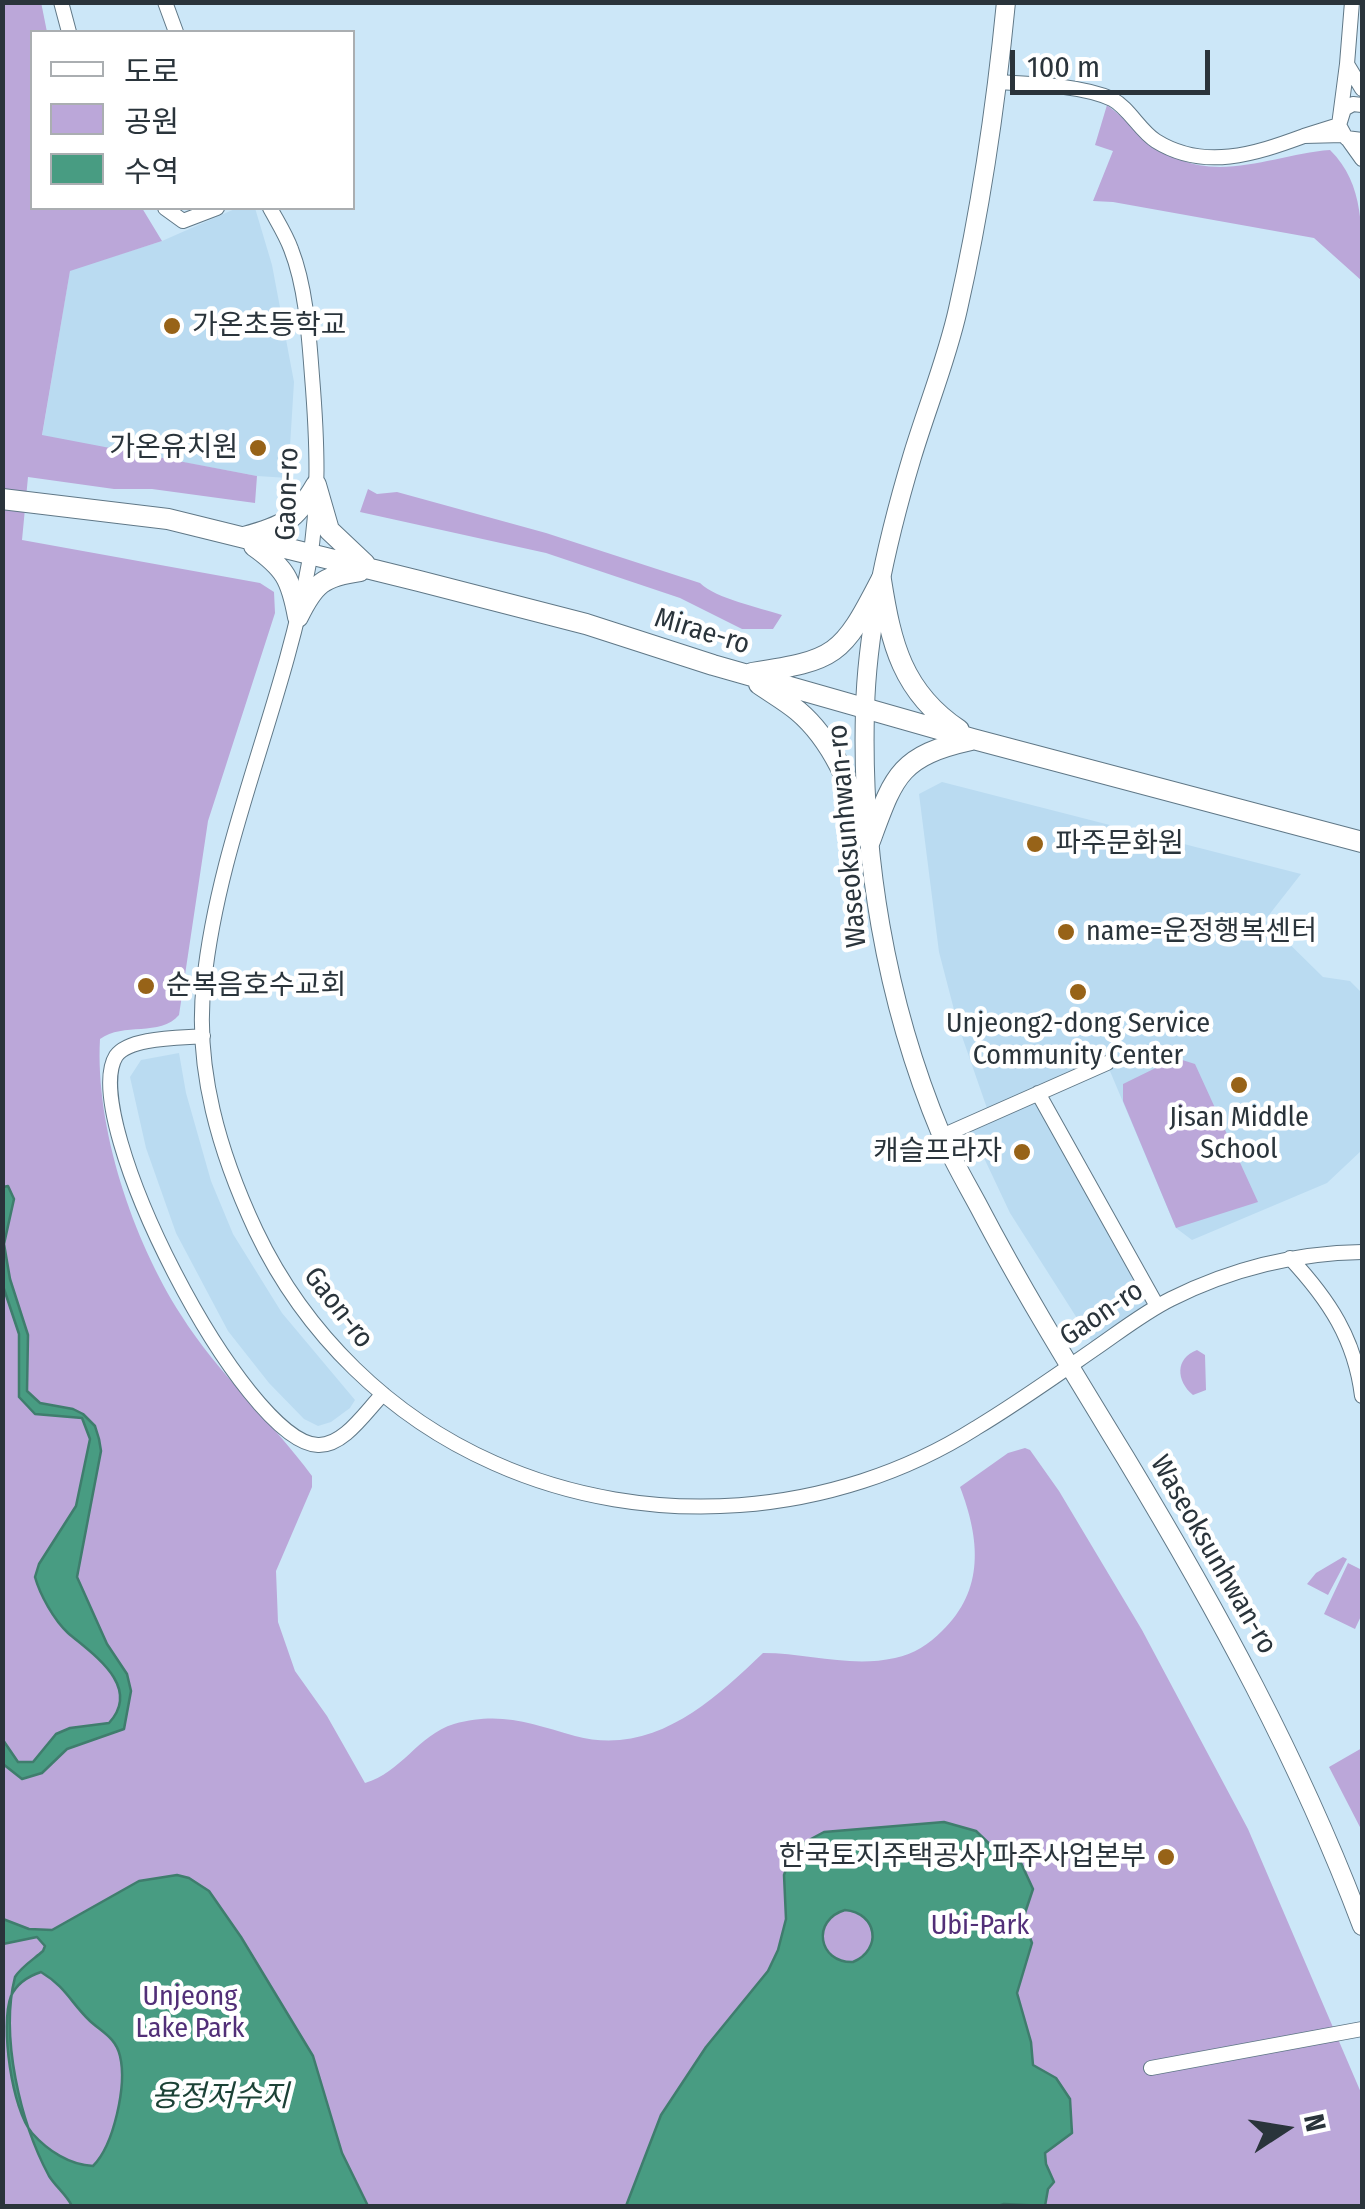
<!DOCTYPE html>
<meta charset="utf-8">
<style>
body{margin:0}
#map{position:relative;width:1365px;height:2209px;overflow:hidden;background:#cce7f8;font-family:"Fira Sans Condensed","Noto Sans KR",sans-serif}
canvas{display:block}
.frame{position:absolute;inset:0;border:5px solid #2a343b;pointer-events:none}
.legend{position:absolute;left:30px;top:30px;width:325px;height:180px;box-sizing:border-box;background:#fff;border:2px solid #aaaeb1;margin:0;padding:12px 18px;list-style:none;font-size:30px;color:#2a343b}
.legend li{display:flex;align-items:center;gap:20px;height:50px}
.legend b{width:50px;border:2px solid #aaaeb1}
.north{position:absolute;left:1235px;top:2079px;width:100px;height:100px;-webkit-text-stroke:8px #fff;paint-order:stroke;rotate:78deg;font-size:28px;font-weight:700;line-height:40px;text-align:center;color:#2a343b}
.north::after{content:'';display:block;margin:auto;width:35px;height:45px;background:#2a343b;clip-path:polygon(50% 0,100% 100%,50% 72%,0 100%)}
.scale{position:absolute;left:1010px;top:50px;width:200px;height:45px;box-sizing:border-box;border:5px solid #2a343b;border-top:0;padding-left:12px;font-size:30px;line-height:35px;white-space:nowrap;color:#2a343b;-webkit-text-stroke:8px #fff;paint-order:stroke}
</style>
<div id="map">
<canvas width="1365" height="2209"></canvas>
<div class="frame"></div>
<ul class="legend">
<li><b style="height:12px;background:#fff"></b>도로</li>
<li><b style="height:28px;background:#bba7d9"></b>공원</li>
<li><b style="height:28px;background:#489c82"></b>수역</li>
</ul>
<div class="north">N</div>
<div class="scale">100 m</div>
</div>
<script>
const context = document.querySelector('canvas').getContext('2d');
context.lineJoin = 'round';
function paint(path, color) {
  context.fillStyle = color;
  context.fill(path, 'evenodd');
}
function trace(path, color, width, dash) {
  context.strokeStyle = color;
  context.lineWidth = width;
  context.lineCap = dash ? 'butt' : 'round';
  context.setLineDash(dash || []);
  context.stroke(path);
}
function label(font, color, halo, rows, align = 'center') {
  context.font = font + ' "Fira Sans Condensed","Noto Sans KR",sans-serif';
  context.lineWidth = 9;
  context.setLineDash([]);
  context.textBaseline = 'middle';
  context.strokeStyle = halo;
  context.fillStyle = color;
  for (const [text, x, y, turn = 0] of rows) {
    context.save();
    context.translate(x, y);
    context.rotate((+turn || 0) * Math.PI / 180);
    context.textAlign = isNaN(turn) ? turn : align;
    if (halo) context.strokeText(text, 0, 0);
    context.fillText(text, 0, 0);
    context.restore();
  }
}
paint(new Path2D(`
 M237,208H255L272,265L294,382L288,478L257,476L42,436L70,270L162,241Z
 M942,782L1301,874L1265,920L1323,977L1350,981L1362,993V1150L1327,1183L1192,1240L1176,1228L1107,1064L1038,1093L1157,1306L1096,1348L1010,1213L968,1124L989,1114L958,1025L939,952L919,794Z
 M179,1053L186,1093L211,1181L233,1234L282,1313L355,1400L350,1408L331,1422L318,1426L304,1419L269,1383L228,1331L176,1233L146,1148L130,1077L141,1060Z`), '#badbf1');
paint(new Path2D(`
 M41,2L47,32H32V208H142L162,241L70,271L42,435L257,476L255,503L152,489H114L28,477L22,540L260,583L274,592L275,613L208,821L179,1015C160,1037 123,1022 100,1039C95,1128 133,1240 181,1315C218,1374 271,1420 312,1476V1487L276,1571L278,1622L295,1671L327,1716L365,1783C401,1773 418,1735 454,1724C502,1711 531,1724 575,1736C652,1757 712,1702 763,1653C808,1653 850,1668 895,1658C914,1654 929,1644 942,1631C985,1590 980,1539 960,1487L1008,1453L1025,1448L1030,1450L1059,1491L1142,1630L1248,1829L1362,2095V2206H3L2,3Z
 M1107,105C1133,125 1165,159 1198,165C1242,173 1287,153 1330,150C1365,184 1362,232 1362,281L1314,238L1113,202L1093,201L1113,151L1095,145Z
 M368,489L377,494L397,492L546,533L700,583C717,599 758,607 782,615L773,629H742L680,598L546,553L360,512Z
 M1176,1058L1195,1064L1258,1202L1176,1228L1123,1101V1084Z
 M1197,1350L1205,1355L1206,1390L1193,1395C1176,1381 1175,1358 1197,1350Z
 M1343,1557L1347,1559L1328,1595L1307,1584L1316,1573Z
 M1348,1563L1362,1570V1614L1355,1629L1324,1614Z
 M1362,1748V1831L1329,1767Z`), '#bba7d9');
const water = new Path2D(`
 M8,1186L14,1199L4,1244L10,1279L28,1335L27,1391L40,1403L73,1409L83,1414L95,1426L99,1439L101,1451L77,1577L107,1644L127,1674L131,1691L124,1729L67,1749L42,1773L22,1779L3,1764V1740L18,1762H33L56,1734L70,1728L109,1723C143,1686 91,1653 68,1633C54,1620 40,1595 35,1577L39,1564L76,1506L90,1439L82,1418L35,1414L19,1397V1334L3,1286V1187Z
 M944,1822L976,1831L1001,1855L1021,1863L1033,1889L1023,1919L1032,1943L1017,1993L1031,2042L1033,2065L1056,2078L1070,2099L1072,2133L1045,2153L1046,2164L1054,2182L1048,2189L1045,2206L1004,2204L998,2206H626L661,2115L706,2047L768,1971L778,1950L786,1919L784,1875L794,1848L824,1832ZM845,1910C877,1913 883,1949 853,1962C818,1963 811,1920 845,1910Z
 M177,1875L189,1878L209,1891L241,1937L313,2056L342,2153L368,2206H72C66,2194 56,2187 49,2176C20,2122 0,2036 15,1977C21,1967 34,1959 43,1951L45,1946L37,1937L3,1944V1919L29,1929L52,1930L139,1881ZM41,1972C66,1987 71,2003 90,2021C102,2032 116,2038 120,2056C127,2085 114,2145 93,2166C70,2165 48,2151 32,2133C12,2110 0,2025 11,1996C17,1983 29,1976 41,1972Z`);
paint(water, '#489c82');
trace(water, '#3f7d6d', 2.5);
const minor = new Path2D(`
 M61,2L69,32
 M165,2L176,32
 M1347,64L1352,2
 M998,82C1032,84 1081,85 1112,99C1129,108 1140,131 1156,141C1204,171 1255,154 1304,136
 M1362,105L1353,104L1344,109L1339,125L1346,138L1362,140
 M1343,135L1304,136L1339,125L1347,64L1362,89
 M1347,138L1362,159
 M165,208L183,221L217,208
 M270,208C277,221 286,235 291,249C306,287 309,336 312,376C317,437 320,503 309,563C284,705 219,839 204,982C194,1069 220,1154 256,1231C305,1334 390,1417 494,1463C648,1532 834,1518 976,1428C1016,1404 1054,1377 1093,1350C1118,1333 1143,1313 1171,1299C1231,1269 1296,1253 1362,1252
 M203,1036C181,1038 129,1037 116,1056C77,1118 244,1443 318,1445C344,1446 366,1411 383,1394
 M1038,1093L1157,1306
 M942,1136L1107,1063
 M1290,1258C1329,1300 1355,1339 1362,1396
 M1151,2068L1362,2029`);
const tertiary = new Path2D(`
 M1006,2C996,104 981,208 958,309C947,359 927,407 912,457C888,537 867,625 865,710C861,854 885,1000 941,1134C952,1159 966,1183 979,1207C1024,1293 1075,1375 1125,1457C1216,1608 1300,1761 1362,1926`);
const secondary = new Path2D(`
 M316,485L329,530L365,564
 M2,499L168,519L419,581L586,624L713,665L973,739L1362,842
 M244,537C284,526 295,521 316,485
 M254,546C285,568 291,579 298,617
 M881,580C891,643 902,692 959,730
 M298,617C314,584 323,576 360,571
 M752,673C836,660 842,656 881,580
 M759,684C772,693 786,701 798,711C837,744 853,795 870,841
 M870,841C894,776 899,756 971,740`);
trace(minor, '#607887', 16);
trace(tertiary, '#607887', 20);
trace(secondary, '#607887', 22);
trace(minor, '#fff', 14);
trace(tertiary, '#fff', 18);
trace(secondary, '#fff', 20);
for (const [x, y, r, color] of [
 [172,326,10,"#976318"],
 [258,448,10,"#976318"],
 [1035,844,10,"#976318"],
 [1066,932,10,"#976318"],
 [146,986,10,"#976318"],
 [1078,992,10,"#976318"],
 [1239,1085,10,"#976318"],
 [1022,1152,10,"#976318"],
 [1166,1857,10,"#976318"]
]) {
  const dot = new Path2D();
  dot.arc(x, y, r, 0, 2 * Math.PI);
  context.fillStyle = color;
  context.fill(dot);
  trace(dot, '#fff', 4);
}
label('28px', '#2a343b', '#fff', [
 ["가온초등학교",192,326],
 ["가온유치원",238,448,"right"],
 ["파주문화원",1055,844],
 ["name=운정행복센터",1086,932],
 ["순복음호수교회",166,986],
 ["Unjeong2-dong Service",1078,1024,"center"],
 ["Community Center",1078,1056,"center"],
 ["Jisan Middle",1239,1118,"center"],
 ["School",1239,1150,"center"],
 ["캐슬프라자",1002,1152,"right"],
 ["한국토지주택공사 파주사업본부",1146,1857,"right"]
], 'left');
label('28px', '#2a343b', '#fff', [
 ["Gaon-ro",288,494,-88],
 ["Mirae-ro",702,632,17],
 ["Waseoksunhwan-ro",848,836,-95],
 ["Gaon-ro",338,1308,52],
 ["Gaon-ro",1102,1314,-34],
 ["Waseoksunhwan-ro",1213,1555,60]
]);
label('28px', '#522f78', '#fff', [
 ["Ubi-Park",980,1926],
 ["Unjeong",190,1997],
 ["Lake Park",190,2029]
]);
label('italic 30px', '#1c4236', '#fff', [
 ["용정저수지",220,2098]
]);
</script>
